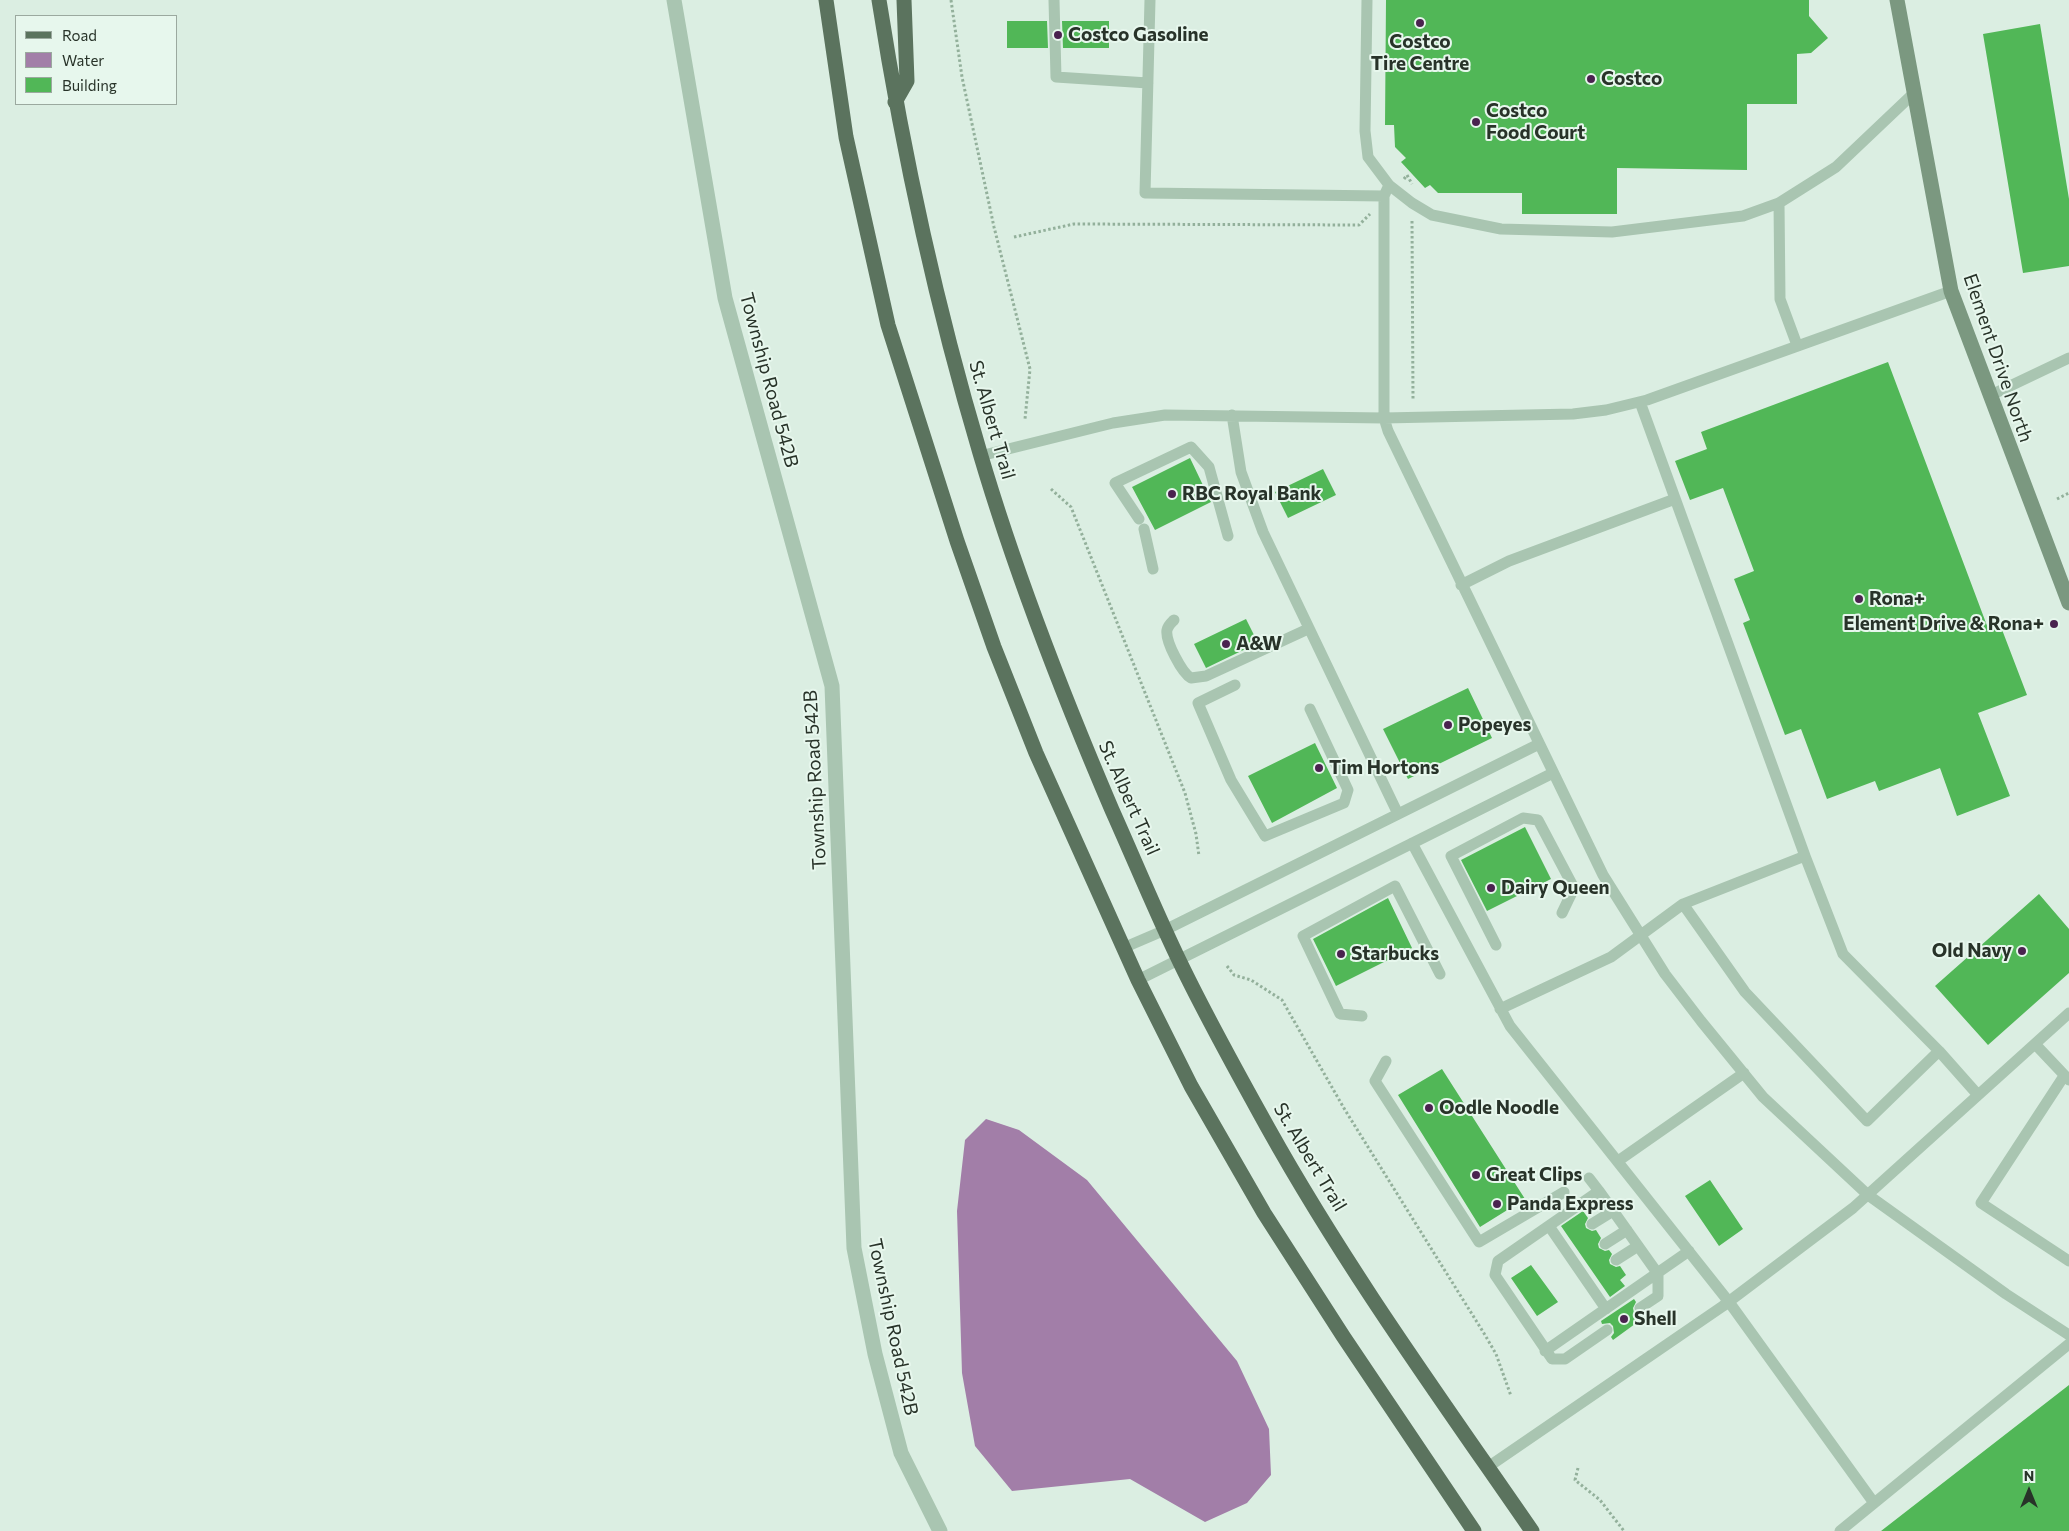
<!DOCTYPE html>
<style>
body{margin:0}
#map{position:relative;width:2069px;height:1531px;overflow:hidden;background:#dbeee2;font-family:Commissioner,sans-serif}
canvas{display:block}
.legend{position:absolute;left:15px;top:15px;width:162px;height:90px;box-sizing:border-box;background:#e7f7ed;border:1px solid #9ba99f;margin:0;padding:6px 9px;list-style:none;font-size:15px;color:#283329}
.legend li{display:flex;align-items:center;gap:10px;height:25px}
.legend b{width:25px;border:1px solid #9ba99f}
.north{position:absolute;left:2004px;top:1466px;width:50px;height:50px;-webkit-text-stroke:4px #e7f7ed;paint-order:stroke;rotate:0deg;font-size:14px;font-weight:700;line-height:20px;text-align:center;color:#283329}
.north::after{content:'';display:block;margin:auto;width:18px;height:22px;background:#283329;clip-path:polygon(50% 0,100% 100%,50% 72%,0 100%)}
</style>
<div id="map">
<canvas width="2069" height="1531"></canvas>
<ul class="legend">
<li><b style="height:6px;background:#5b735e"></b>Road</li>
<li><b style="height:14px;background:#a27ea8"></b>Water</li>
<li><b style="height:14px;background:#51b757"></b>Building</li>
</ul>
<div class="north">N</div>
</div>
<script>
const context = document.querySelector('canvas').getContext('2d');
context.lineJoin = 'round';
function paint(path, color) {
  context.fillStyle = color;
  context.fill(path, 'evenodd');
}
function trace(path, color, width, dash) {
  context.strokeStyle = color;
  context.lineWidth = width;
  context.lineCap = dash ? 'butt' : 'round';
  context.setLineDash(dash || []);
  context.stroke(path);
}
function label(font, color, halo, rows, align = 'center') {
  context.font = font + ' Commissioner,sans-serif';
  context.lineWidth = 4;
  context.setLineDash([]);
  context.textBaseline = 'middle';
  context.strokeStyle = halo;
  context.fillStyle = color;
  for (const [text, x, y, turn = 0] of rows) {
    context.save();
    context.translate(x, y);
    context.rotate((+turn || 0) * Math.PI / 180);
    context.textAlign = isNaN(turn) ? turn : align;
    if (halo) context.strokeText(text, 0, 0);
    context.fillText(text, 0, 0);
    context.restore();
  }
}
paint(new Path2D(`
 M986,1119L1019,1130L1087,1180L1237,1361L1269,1429L1271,1475L1247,1503L1205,1522L1130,1479L1012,1491L975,1446L962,1373L957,1211L965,1140Z`), '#a27ea8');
paint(new Path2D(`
 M1386,0H1809V16L1828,38L1811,53L1797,54V104H1747V170L1617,168V214H1522V193H1438L1430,185L1425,188L1401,162L1406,158L1395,147L1394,125H1385Z
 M1007,21H1047L1048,48H1007Z
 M1062,21H1109V48H1063Z
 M2040,24L2069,199V266L2023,273L1983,34Z
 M1888,362L1989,631L2001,627L2027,695L1978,713L2010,796L1957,816L1940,768L1879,791L1875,781L1827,799L1801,729L1785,735L1743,623L1750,620L1734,579L1754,571L1723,488L1690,500L1675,461L1707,449L1701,432Z
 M1190,458L1211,502L1155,530L1132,487Z
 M1323,469L1336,495L1288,518L1275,492Z
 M1246,619L1258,643L1206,668L1194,644Z
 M1468,688L1492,738L1408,779L1383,729Z
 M1315,743L1337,788L1272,823L1248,776Z
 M1525,827L1551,879L1487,911L1461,860Z
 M2039,894L2069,929V973L1988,1045L1935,986Z
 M1388,898L1412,948L1336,986L1313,939Z
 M1442,1069L1525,1199L1480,1227L1398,1095Z
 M1710,1180L1743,1229L1719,1246L1685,1196Z
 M1583,1211L1588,1218L1585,1224L1586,1228L1592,1231L1596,1230L1601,1238L1598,1244L1599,1248L1605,1251L1609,1250L1612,1254L1609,1260L1610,1264L1616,1267L1620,1266L1626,1275L1620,1280L1625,1286L1610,1297L1561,1226Z
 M1531,1265L1558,1302L1537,1316L1511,1278Z
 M1634,1299L1636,1302L1633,1308L1634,1313L1640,1315L1645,1314L1646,1316L1613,1340L1611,1337L1614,1333L1613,1326L1610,1323L1602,1324L1601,1321Z
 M2069,1385V1531H1881Z`), '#51b757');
trace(new Path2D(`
 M951,0L962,77L994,227L1030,369L1025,419
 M1404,179L1407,175L1412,184
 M1412,221L1413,399
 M1014,237L1074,224L1359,225L1370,214
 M1051,489L1071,507L1185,793L1196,834L1199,856
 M2057,499L2069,493
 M1227,966L1234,975L1251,980L1282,1000L1345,1110L1485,1335L1496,1354L1511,1396
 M1578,1468L1575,1480L1600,1500L1624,1531`), '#93b09b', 3, [2.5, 2.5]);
trace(new Path2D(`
 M1054,0L1056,77L1148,83
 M1150,0L1145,193L1384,196
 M1367,0L1365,131L1368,157L1389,185L1412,203L1432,215L1501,229L1612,232L1743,216L1779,203L1836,167L1914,93
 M1389,185L1384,196V418L1388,431L1603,875L1665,974L1701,1021L1763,1097L1868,1195L2006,1294L2069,1335
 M1779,203L1780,299L1797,345
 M1989,396L2069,358
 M1232,415L1241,472L1263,532L1398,814
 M980,456L1113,423L1165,415L1384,418L1573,414L1606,410L1647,400L1951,291
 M1139,519L1115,483L1191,447L1209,467L1228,536
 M1144,529L1153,569
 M1461,585L1509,561L1675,499
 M1174,620C1171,623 1168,625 1167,630C1165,641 1182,673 1191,678L1206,676L1308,629
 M1235,685L1198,703L1231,780L1265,836L1344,803L1348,790L1310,709
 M1412,843L1510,1026L1729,1302L1874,1503
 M1805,856L1843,954L1939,1051
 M1683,904L1745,992L1867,1121L1939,1051L1978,1095
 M1496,945L1451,856L1523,818L1538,820L1574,888L1562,913
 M1123,948L1165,930L1539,744
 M1138,980L1553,773
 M1500,1009L1611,957L1683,904L1805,856L1640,402
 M1362,1016L1340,1014L1303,936L1395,886L1440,974
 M2035,1044L2069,1080
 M1386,1061L1375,1081L1479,1242L1564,1192
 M2064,1076L1981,1203L2069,1261
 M1618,1161L1744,1073
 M1589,1178L1599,1191L1498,1261L1495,1275L1552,1359H1565L1607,1330
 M1599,1191L1658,1274V1296L1640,1308
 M1592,1224L1613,1211
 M1549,1226L1606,1309
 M1605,1244L1627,1230
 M1616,1260L1638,1246
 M1545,1351L1689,1251
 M1488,1467L1723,1306L1853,1208L2069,1013
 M1840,1531L2069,1344`), '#a9c5b1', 11);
trace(new Path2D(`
 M674,0L725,298L832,686L854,1248L875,1354L901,1453L940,1531`), '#a9c5b1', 15);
trace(new Path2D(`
 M1897,0L1951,291L2069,603`), '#7b9880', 15);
trace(new Path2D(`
 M826,0L846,137L888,325L957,541L994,647L1036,753L1138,980L1191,1086L1264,1213L1343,1336L1474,1531
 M879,0C903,153 936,305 980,453C1016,575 1062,693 1112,810C1134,859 1154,908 1177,956C1205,1015 1237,1072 1268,1128C1346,1268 1441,1399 1532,1531
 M895,102L907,81L904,0`), '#5b735e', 15);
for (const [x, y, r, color] of [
 [1420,23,5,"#4a234f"],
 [1058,35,5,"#4a234f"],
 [1591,79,5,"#4a234f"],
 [1476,122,5,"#4a234f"],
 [1172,494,5,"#4a234f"],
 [1859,599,5,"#4a234f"],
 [2054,624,5,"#4a234f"],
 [1226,644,5,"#4a234f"],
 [1448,725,5,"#4a234f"],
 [1319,768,5,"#4a234f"],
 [1491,888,5,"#4a234f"],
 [2022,951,5,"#4a234f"],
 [1341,954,5,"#4a234f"],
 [1429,1108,5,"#4a234f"],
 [1476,1175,5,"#4a234f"],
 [1497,1204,5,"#4a234f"],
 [1624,1319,5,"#4a234f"]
]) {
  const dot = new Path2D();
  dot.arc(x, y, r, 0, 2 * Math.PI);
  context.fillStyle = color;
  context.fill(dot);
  trace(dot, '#e7f7ed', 2);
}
label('bold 19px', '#283329', '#e7f7ed', [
 ["Costco Gasoline",1068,35],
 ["Costco",1420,42,"center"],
 ["Tire Centre",1420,64,"center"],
 ["Costco",1601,79],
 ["Costco",1486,111],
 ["Food Court",1486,133],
 ["RBC Royal Bank",1182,494],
 ["Rona+",1869,599],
 ["Element Drive & Rona+",2044,624,"right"],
 ["A&W",1236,644],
 ["Popeyes",1458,725],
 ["Tim Hortons",1329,768],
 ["Dairy Queen",1501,888],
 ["Old Navy",2012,951,"right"],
 ["Starbucks",1351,954],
 ["Oodle Noodle",1439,1108],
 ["Great Clips",1486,1175],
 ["Panda Express",1507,1204],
 ["Shell",1634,1319]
], 'left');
label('19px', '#283329', '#e7f7ed', [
 ["Element Drive North",1998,358,71],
 ["Township Road 542B",769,380,75],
 ["St. Albert Trail",992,420,74],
 ["Township Road 542B",815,780,-93],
 ["St. Albert Trail",1129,798,66],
 ["St. Albert Trail",1310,1157,59],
 ["Township Road 542B",893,1327,78]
]);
</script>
